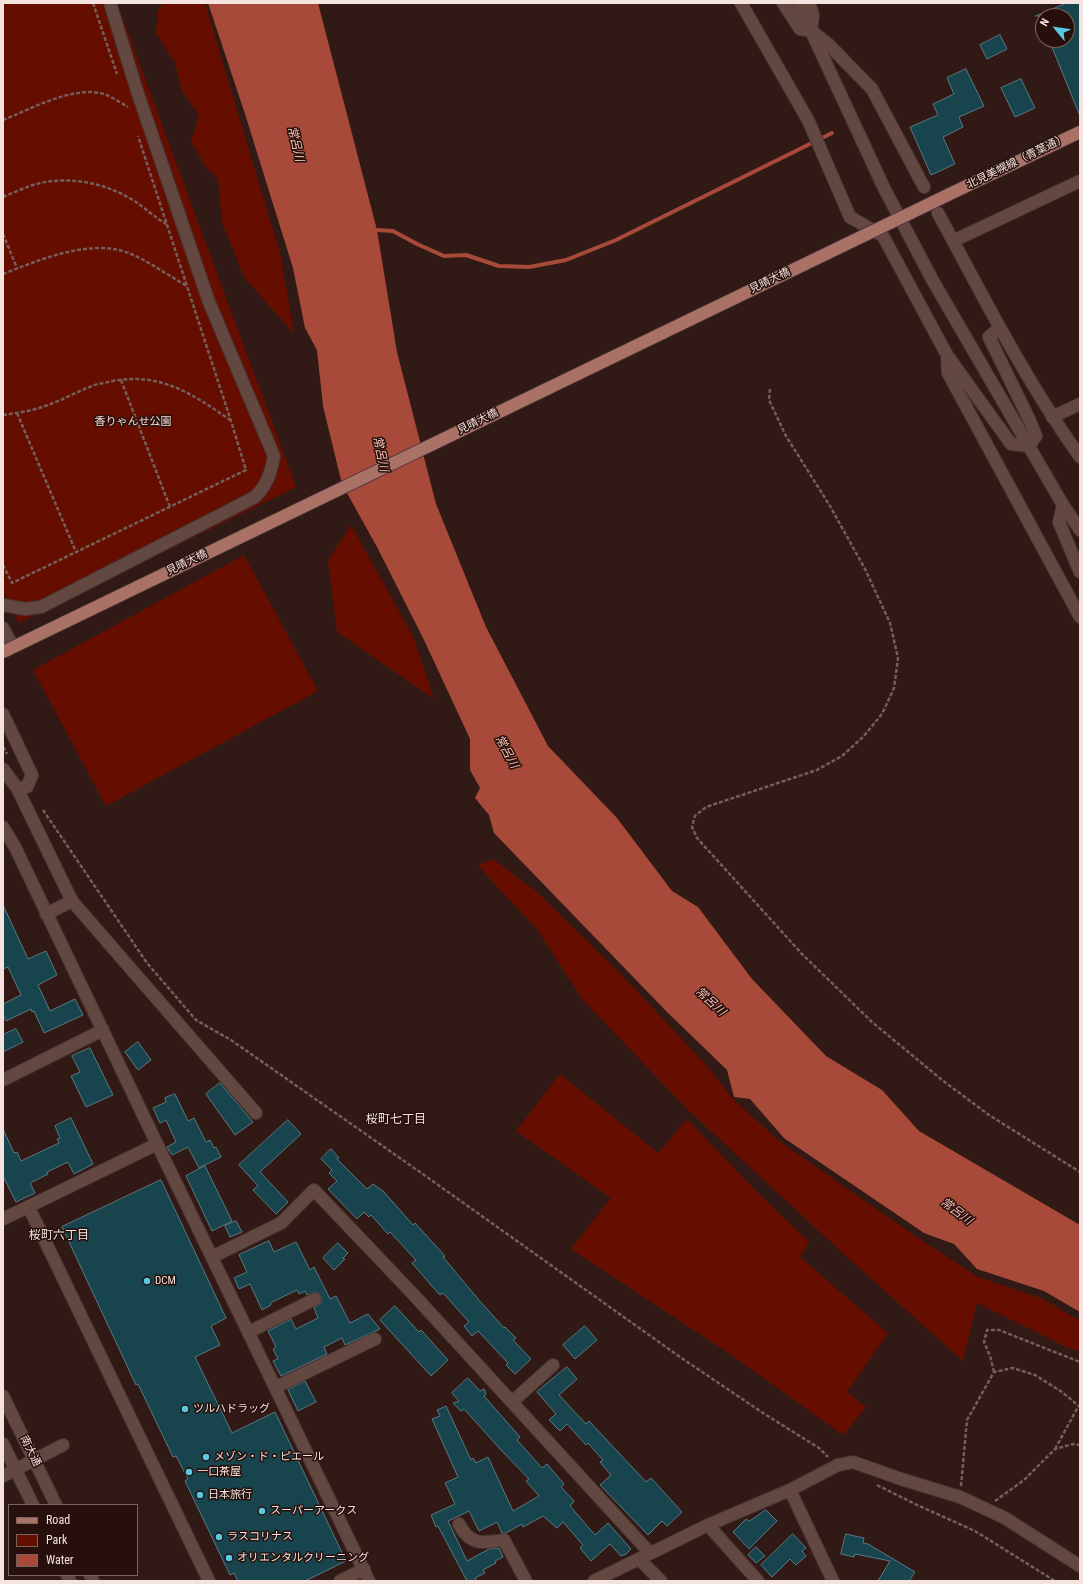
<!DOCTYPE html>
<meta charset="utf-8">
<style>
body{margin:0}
#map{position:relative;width:1083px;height:1584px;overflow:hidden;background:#311a15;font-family:"Roboto Condensed",sans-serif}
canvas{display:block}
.frame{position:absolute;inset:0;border:4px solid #f4e3df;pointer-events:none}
.legend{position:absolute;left:8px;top:1504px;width:130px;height:72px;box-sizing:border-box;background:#27100c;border:1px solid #796460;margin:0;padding:5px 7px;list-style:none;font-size:12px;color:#f4e3df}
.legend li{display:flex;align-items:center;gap:8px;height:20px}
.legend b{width:20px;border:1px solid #796460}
.north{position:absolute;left:1035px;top:8px;width:40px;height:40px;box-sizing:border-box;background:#27100c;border:1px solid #796460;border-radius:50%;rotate:299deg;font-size:11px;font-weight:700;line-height:16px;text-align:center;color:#f4e3df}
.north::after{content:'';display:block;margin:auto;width:14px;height:18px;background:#57c9e2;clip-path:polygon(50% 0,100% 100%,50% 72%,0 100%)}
</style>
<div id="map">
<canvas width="1083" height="1584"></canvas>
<div class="frame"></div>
<ul class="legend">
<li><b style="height:5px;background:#aa7267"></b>Road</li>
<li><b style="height:11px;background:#650e00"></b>Park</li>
<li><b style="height:11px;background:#a74a39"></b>Water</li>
</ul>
<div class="north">N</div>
</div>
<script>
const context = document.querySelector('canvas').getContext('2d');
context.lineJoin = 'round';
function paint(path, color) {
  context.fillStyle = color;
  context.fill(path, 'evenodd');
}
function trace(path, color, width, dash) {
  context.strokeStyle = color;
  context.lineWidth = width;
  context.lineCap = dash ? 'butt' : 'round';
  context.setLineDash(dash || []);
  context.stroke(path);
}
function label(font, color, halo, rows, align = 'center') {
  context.font = font + ' "Roboto Condensed","Noto Sans JP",sans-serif';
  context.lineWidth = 3;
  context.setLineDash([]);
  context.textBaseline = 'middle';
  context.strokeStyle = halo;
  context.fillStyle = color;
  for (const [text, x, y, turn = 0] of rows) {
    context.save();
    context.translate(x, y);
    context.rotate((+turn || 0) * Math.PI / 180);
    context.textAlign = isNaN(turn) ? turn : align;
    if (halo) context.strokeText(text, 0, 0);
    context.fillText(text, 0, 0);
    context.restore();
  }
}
paint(new Path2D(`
 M3,3H117L296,487L19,623L3,591Z
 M163,3H205L281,257L294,334L244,277L222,222L218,179L206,167L191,142L199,115L182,91L175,63L156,33L158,11Z
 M351,525L413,636L434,699L337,632L328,560Z
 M244,555L318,691L106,806L33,670Z
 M493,859L537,892L621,974L708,1067L732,1098L779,1141L918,1238L978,1277L1043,1299L1080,1321V1351L1068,1348L977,1303L963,1361L847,1257L688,1110L583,1000L536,928L500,890L478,865Z
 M560,1074L658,1153L687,1119L754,1189L809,1242L800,1257L888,1333L847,1392L866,1407L843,1435L730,1354L571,1249L611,1198L516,1131Z`), '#650e00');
paint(new Path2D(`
 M208,3H318L377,230L397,352L436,504L486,627L548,746L617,818L672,891L698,907L752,979L826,1056L882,1090L919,1131L1080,1225V1312L1044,1291L977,1269L954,1244L924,1233L784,1138L750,1099L734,1097L727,1070L667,1012L494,833L489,815L475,798L480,788L470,770V739L424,640L377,547L342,484L323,406L317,350L305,328L293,268L245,114Z`), '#a74a39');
trace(new Path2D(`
 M372,232L377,230L393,231L417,244L444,256L466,255L499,266L529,267L566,260L616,240L832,133`), '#a74a39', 4);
const building = new Path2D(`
 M1067,3H1080V116L1049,40H1067V16H1036Z
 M1000,35L1007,49L987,59L980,45Z
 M966,69L984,106L959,117L963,127L943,137L955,164L931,175L910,127L938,115L933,104L954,94L947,78Z
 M1021,79L1035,108L1015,117L1001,88Z
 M3,905L28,959L46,951L57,975L38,985L50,1011L75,999L83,1015L44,1033L34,1011L32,1012L31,1009L6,1021L3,1015V1004L21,995L8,967L3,969Z
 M16,1029L23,1042L3,1052V1035Z
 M138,1042L151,1060L138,1070L125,1052Z
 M90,1048L113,1095L86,1107L71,1076L80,1072L72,1056Z
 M220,1083L253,1122L235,1135L206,1094Z
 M175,1094L188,1121L194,1118L206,1142L210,1140L214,1148L216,1147L221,1157L199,1168L188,1147L172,1155L167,1147L176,1142L166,1120L160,1123L153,1108L166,1102L165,1098Z
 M71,1118L93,1164L74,1174L68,1162L47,1172L48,1174L30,1183L35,1193L16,1202L3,1176V1129L14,1153L17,1152L21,1161L59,1143L57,1139L60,1138L55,1126Z
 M288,1120L301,1134L260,1172L288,1202L276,1214L253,1190L258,1186L239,1165Z
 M331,1149L339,1158L337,1159L367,1189L373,1184L384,1192L413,1225L415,1223L445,1256L443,1257L478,1299L504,1328L505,1327L516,1338L513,1340L531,1359L515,1374L506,1365L508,1363L478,1331L472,1336L464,1326L469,1322L443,1293L440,1295L431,1285L412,1263L416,1260L390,1232L388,1234L371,1215L369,1217L364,1212L357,1219L328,1189L337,1181L329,1173L332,1170L321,1159Z
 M205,1166L232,1221L212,1231L186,1176Z
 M161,1180L226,1318L211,1326L220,1345L195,1357L232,1433L275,1412L346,1561L305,1581H238L234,1573L230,1575L185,1481L188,1479L176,1456L173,1457L138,1384L136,1385L62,1227Z
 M236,1221L242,1232L230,1237L225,1226Z
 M269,1241L274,1252L296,1242L310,1270L314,1267L330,1299L336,1296L350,1323L368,1314L380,1329L345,1345L342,1338L324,1347L327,1354L281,1376L273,1361L278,1359L273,1349L276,1347L268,1331L291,1319L296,1329L318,1318L314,1308L321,1303L322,1299L319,1293L315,1292L307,1295L305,1291L299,1294L297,1290L270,1303L271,1305L262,1310L250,1284L239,1289L234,1278L247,1272L239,1255Z
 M338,1243L348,1253L343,1258L345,1259L334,1270L323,1258Z
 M395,1306L419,1332L421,1330L448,1360L431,1376L380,1320Z
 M585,1326L597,1340L575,1359L563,1345Z
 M567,1367L577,1379L559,1395L586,1424L589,1421L646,1482L651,1478L682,1512L667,1526L662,1521L648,1535L600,1485L611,1475L600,1462L603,1460L588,1443L586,1445L567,1424L560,1431L549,1420L556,1414L537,1392Z
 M468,1378L480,1391L484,1389L486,1394L484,1396L520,1437L517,1440L542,1468L547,1464L564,1484L561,1487L574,1501L570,1506L595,1535L608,1523L631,1549L626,1554L621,1556L610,1544L591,1561L580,1548L583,1545L563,1522L557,1528L543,1516L523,1527L522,1524L506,1533H502L497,1522L479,1531L469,1511L448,1521L467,1561L489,1549L499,1548L503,1557L495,1561L496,1563L483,1570L485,1573L475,1578L477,1581H467L438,1526L436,1527L431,1515L455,1504L445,1483L458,1477L432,1419L440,1416L437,1410L446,1406L471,1460L473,1458L476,1463L488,1457L513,1511L539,1496L526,1481L529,1479L502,1451L464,1409L461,1411L453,1403L459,1401L452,1393Z
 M305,1381L316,1402L298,1411L288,1390Z
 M766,1510L777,1521L749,1549L733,1532L746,1519L749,1521Z
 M793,1534L806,1548L802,1551L806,1556L796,1565L790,1559L772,1577L761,1565Z
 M846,1534L864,1538L863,1543L868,1544L915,1572L909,1581H878L890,1561L855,1554L854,1557L841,1554Z
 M756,1547L765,1556L756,1563L748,1555Z`);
paint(building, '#18444e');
trace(building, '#597982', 1);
const minor = new Path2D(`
 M741,3L808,120L850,217L883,236L947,355L1011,444L1029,446L1036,436L1029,419L989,337L999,328
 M783,3L800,29L811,31L813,15L809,3
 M798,3L884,188L933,281L1063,505L1080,530
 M813,32L829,45L872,89L924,187
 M938,213C983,296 1025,380 1080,457
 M953,241L1080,181
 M947,355L948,373L1080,617
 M1052,417L1080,404
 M1063,505L1059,522L1080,572
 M3,605L25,609L41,607L255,497C267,485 271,473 274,456L209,302L137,91L110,3
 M3,628L9,639L3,651
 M3,714L32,775L27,787L17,788
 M3,769L17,788L72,901L256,1113
 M3,827L15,847L157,1144L369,1581
 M46,914L72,901
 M3,1080L103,1030
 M28,1207L32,1214L209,1581
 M3,1219L157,1144
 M212,1257L281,1223L314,1190L412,1293L650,1553
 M249,1332L315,1299
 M276,1387L375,1339
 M3,1396L56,1505
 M512,1402L553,1365
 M3,1444L33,1505
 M3,1476L63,1445
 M790,1490L833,1581
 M459,1524C470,1546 483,1543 504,1540L526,1581
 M708,1525L758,1581
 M639,1559L661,1581
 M67,1575L70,1581
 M90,1575L93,1581
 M340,1581L364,1569
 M594,1581L708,1525L790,1490L838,1465L853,1462L901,1479L960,1497L1005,1518L1080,1566`);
const major = new Path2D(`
 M954,192L1080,132`);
trace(minor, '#483533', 14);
trace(major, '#483533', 14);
trace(new Path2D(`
 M93,3L117,74
 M3,120C31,109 74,85 104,94C112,97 121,103 128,107
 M3,197C15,192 28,186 40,183C74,176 108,184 136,202C146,209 156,218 166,224
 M3,234L17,268
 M3,274C39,260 92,237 131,254C150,262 169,276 187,286
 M121,380L170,507
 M770,389L769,400L786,436L830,506L865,569L890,623L898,658L894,688L882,714L863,737L842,756L817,770L706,807L695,816L692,827L697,838L802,954L872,1022L942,1080L989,1115L1080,1172
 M17,413L76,552
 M3,415C17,413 32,411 45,406C61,401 76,392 92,386C99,383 106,383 113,381C160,372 193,394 230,420
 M3,565L12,583L246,470L231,421L138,136
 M3,747L7,754
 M43,810L147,963L196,1020L231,1040L427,1177L680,1357L763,1413L819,1448L828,1457
 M994,1372L990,1356L984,1342L987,1330H999L1080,1362
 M1055,1449L1078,1407
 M877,1485L917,1505L975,1531L1055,1581
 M961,1486L967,1420L994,1372L1013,1368L1035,1375L1062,1392L1080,1407
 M995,1501L1024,1480L1055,1449L1073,1444L1080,1445`), '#745f5a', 2.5, [4, 2]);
trace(minor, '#634741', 12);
trace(major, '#aa7267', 12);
const majorBridge = new Path2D(`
 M3,652L954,192`);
trace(majorBridge, '#483533', 14, []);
trace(majorBridge, '#aa7267', 12);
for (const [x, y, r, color] of [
 [147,1281,4,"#57c9e2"],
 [185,1409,4,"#57c9e2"],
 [206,1457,4,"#57c9e2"],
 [189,1472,4,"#57c9e2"],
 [200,1495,4,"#57c9e2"],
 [262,1511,4,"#57c9e2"],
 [219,1537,4,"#57c9e2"],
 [229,1558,4,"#57c9e2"]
]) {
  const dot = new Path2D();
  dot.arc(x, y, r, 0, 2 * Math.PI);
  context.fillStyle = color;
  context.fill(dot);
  trace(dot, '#27100c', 1.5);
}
label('11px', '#f4e3df', '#27100c', [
 ["北見美幌線（青葉通）",1017,162,-26],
 ["見晴大橋",770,281,-26],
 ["見晴大橋",478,422,-26],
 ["見晴大橋",187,563,-26],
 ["南大通",30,1451,64]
]);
label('11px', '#f7dcd6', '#27100c', [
 ["香りゃんせ公園",133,422]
]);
label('11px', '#f4e3df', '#27100c', [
 ["DCM",155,1281],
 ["ツルハドラッグ",193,1409],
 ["メゾン・ド・ピエール",214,1457],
 ["一口茶屋",197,1472],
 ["日本旅行",208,1495],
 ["スーパーアークス",270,1511],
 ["ラスコリナス",227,1537],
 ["オリエンタルクリーニング",237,1558]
], 'left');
label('italic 12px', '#f4c0b4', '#27100c', [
 ["常呂川",295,144,77],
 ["常呂川",380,454,78],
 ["常呂川",506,752,61],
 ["常呂川",710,1002,43],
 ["常呂川",956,1212,37]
]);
label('12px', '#f4e3df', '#27100c', [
 ["桜町七丁目",396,1120],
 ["桜町六丁目",59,1236]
]);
</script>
